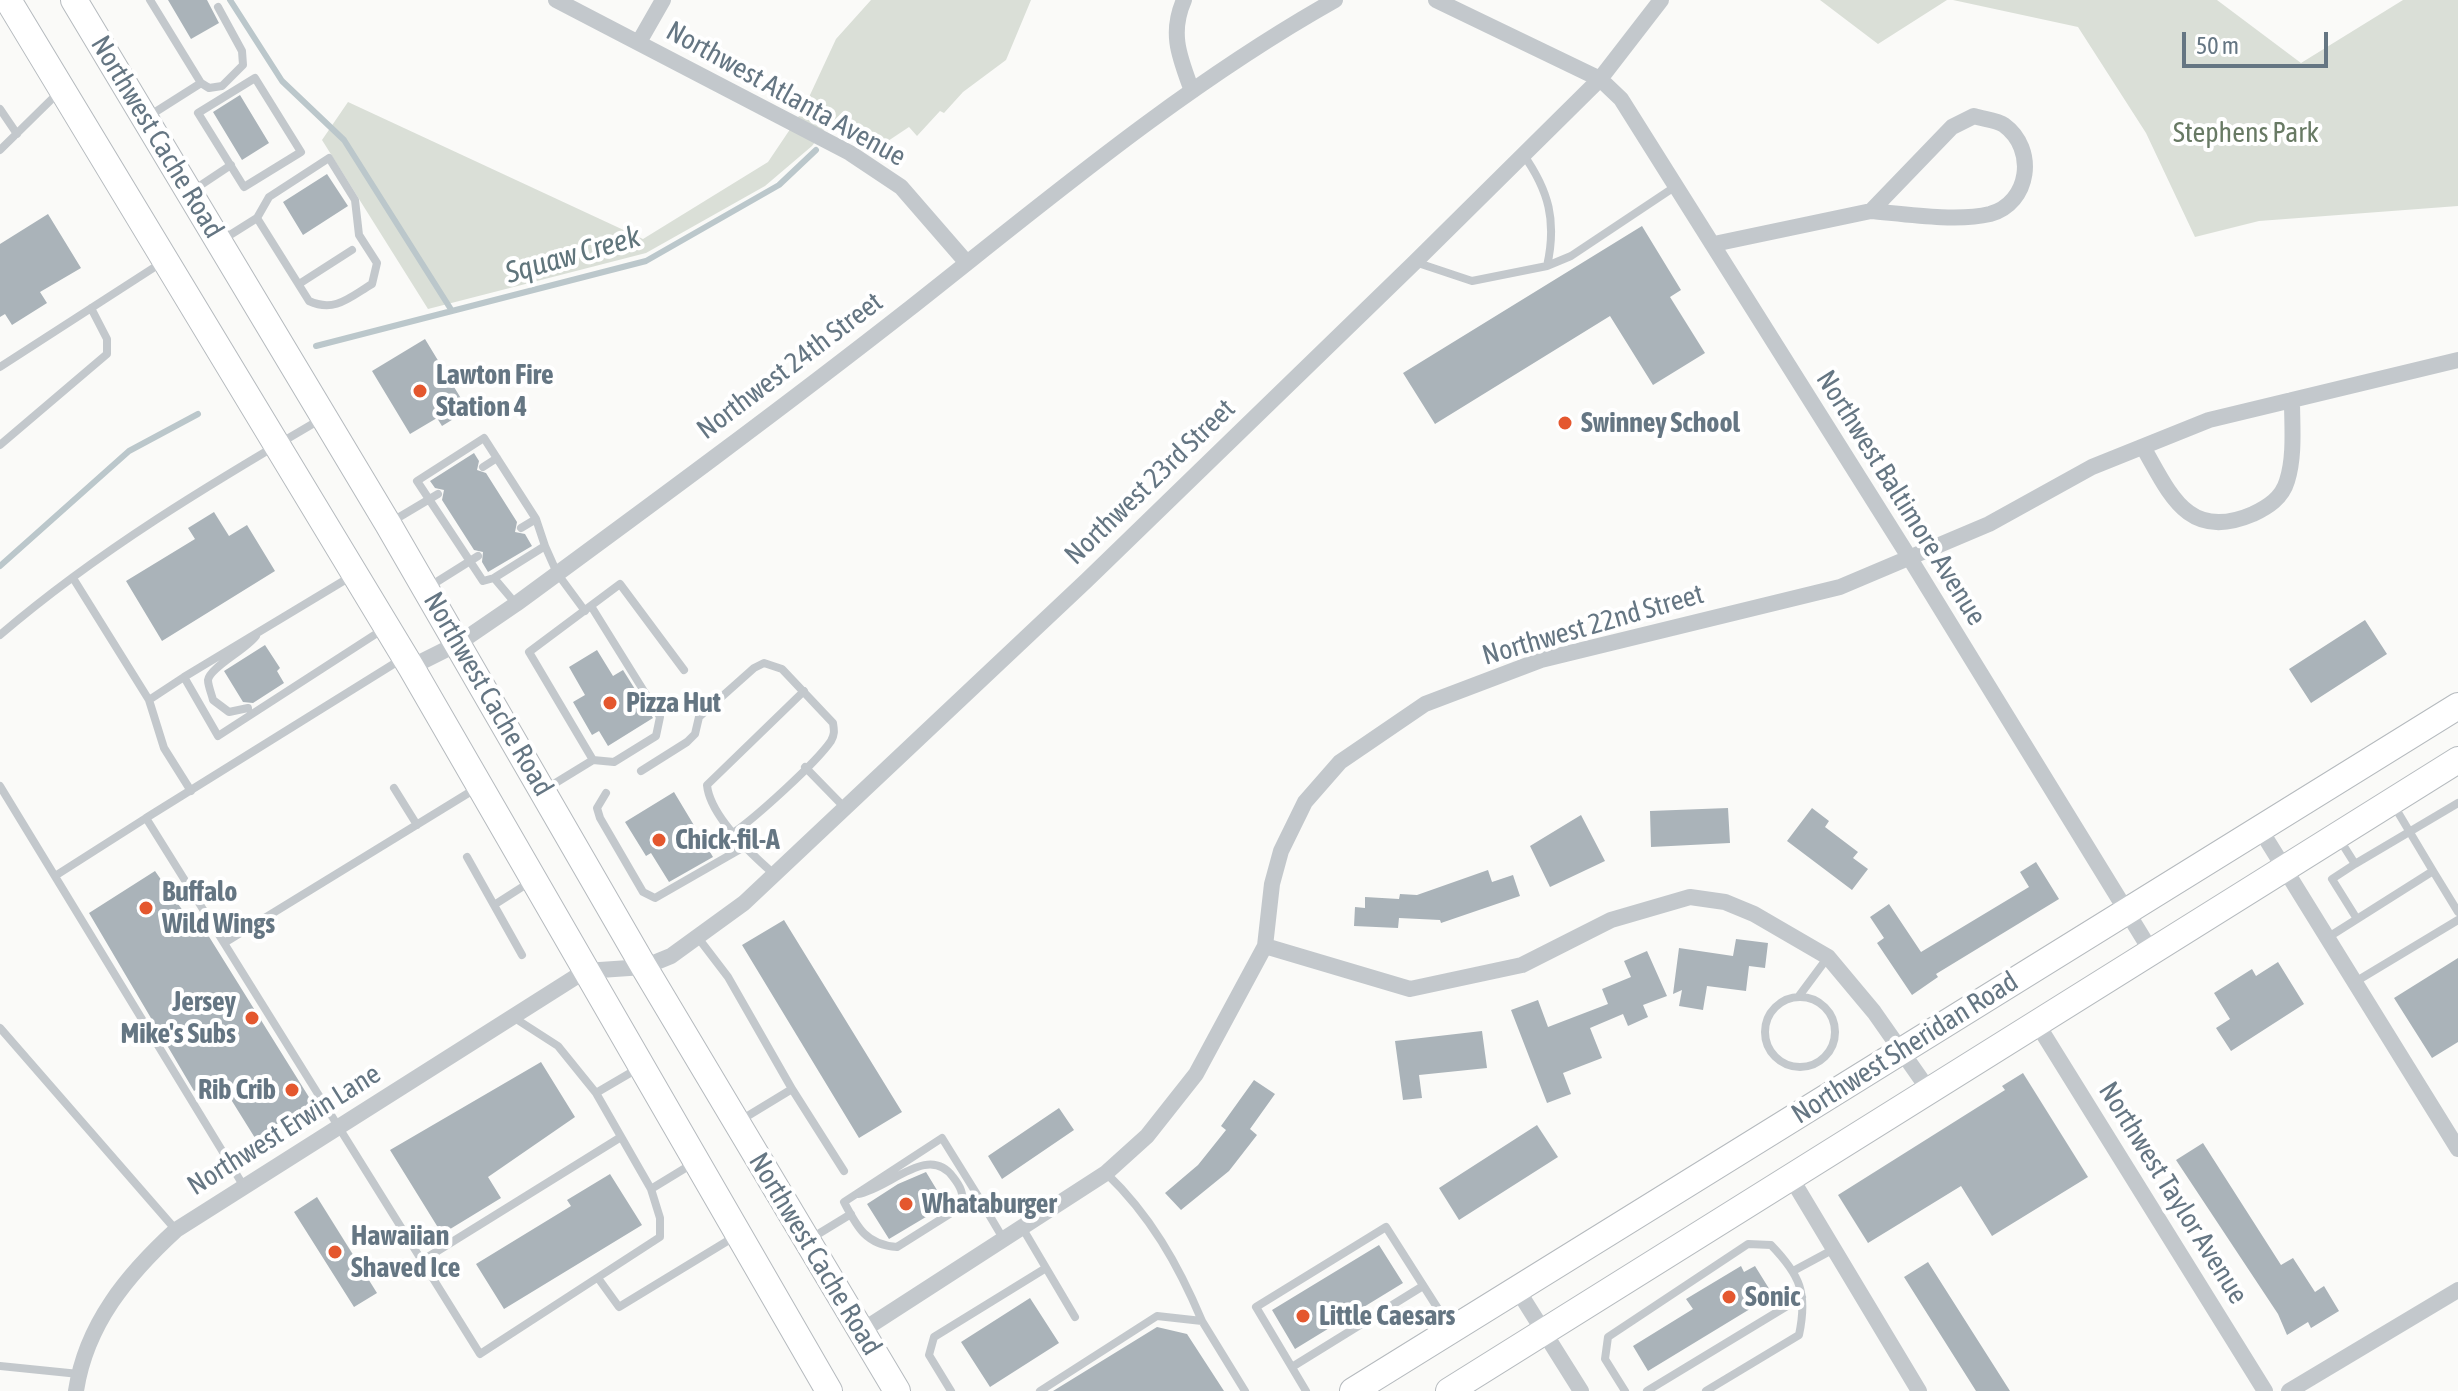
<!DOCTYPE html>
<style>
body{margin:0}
#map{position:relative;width:2458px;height:1391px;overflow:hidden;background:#fafaf8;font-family:"Asap Condensed",sans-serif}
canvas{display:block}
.scale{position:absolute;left:2182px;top:32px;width:146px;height:36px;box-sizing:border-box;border:4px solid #657683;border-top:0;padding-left:10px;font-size:24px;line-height:28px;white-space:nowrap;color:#657683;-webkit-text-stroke:6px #fff;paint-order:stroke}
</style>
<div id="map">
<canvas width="2458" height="1391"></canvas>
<div class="scale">50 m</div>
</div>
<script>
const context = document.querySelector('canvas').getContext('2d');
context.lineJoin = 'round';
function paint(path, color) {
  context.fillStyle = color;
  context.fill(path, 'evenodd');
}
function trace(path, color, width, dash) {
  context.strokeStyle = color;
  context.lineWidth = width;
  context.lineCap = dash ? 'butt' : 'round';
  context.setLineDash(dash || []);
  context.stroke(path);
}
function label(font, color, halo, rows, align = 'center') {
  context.font = font + ' "Asap Condensed",sans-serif';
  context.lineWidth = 8;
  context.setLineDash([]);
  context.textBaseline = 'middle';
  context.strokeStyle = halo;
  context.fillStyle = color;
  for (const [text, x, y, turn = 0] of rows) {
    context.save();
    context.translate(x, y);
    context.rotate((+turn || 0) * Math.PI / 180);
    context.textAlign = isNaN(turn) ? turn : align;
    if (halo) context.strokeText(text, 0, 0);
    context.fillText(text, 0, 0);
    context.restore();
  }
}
paint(new Path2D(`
 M871,0H1031L1006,60L963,92L944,113L940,111L917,136L909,127L873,151L829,124L812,146L765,186L646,253L428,309L322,140L348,102L643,239L768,162L803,110L836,39Z
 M1820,0H1947L1878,44Z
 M1953,0H2217L2301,63L2403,0H2458V206L2259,221L2195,237L2146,133L2078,27Z`), '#dadfd7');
trace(new Path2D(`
 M230,0L282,81L344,140L452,311
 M316,346L646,261L779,185L816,150
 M0,566L129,451L198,414`), '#bbc7cb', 6);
paint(new Path2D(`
 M168,0H207L219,23L191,39Z
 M240,95L269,143L242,160L213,112Z
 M327,174L348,206L303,235L283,202Z
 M48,214L81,268L40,292L47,303L12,325L5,314L0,317V244Z
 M1642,226L1681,290L1670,297L1705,353L1653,385L1610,316L1435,424L1403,373Z
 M425,339L468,410L442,426L437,418L410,434L372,371Z
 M474,453L479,461L477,470L486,473L517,522L515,532L525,534L532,546L488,572L482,562L483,552L474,550L442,500L444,490L435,488L430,481Z
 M214,512L229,536L247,525L275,571L162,641L126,581L195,539L188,528Z
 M2365,620L2387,654L2311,703L2289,669Z
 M265,645L280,668L277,671L284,683L253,703L243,702L224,671Z
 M597,650L613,676L623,670L653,718L608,746L599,731L592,735L573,702L585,695L569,667Z
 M674,792L713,857L669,882L651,853L646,856L625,822Z
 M1728,808L1730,843L1651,847L1650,811Z
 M1812,808L1829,821L1825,827L1858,852L1853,858L1868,869L1852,890L1787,841Z
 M1581,815L1605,861L1550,887L1530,846Z
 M2036,862L2059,899L1936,974L1938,977L1912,995L1877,943L1884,938L1870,917L1889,904L1921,952L2029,887L2020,872Z
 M1488,870L1492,882L1513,875L1520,896L1441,923L1440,920L1399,918L1398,928L1354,926L1355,907L1365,908V897L1399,899L1400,894L1417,895Z
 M155,871L197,931L203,927L312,1102L255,1138L217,1077L194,1091L89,913Z
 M784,920L902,1112L859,1138L742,945Z
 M1736,939L1768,943L1765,968L1749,966L1746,991L1707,986L1703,1010L1679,1006L1682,990L1673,994L1679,948L1733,956Z
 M1647,951L1667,996L1643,1005L1648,1017L1628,1026L1623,1014L1590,1028L1602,1058L1563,1073L1571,1094L1547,1103L1511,1010L1538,1000L1548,1027L1608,1004L1602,989L1631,977L1624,961Z
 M2458,958V1042L2432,1058L2394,998Z
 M2278,962L2304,1004L2231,1051L2216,1028L2230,1019L2214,993L2252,969L2256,976Z
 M1482,1031L1487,1068L1419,1075L1422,1098L1403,1100L1395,1041Z
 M541,1062L575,1117L488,1177L501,1198L442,1234L390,1150Z
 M2023,1073L2088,1177L1992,1236L1961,1186L1868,1243L1838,1195L2005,1090L2002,1086Z
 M1254,1080L1275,1094L1250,1129L1257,1135L1229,1171L1181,1210L1165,1193L1198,1165L1226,1130L1221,1126Z
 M1059,1108L1074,1130L1002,1179L988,1156Z
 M1537,1125L1558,1157L1459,1220L1439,1188Z
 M2203,1143L2281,1265L2293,1258L2315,1292L2324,1286L2339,1311L2311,1328L2308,1322L2287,1335L2278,1314L2176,1160Z
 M926,1172L946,1205L889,1239L867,1204L898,1184Z
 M610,1174L642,1225L504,1309L476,1264L571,1206L567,1200Z
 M317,1197L377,1293L354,1307L294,1212Z
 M1379,1245L1403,1283L1295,1349L1272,1310Z
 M1928,1262L2010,1391H1976L1904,1277Z
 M1741,1266L1744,1272L1755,1266L1773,1295L1648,1371L1633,1346L1693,1309L1686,1299Z
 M1030,1298L1059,1343L990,1387L961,1342Z
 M1157,1327L1187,1334L1224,1391H1053Z`), '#aab3b9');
const primary = new Path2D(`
 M8,0L411,667L829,1391
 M74,0L388,524L644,967L897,1391
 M1353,1391L2458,706
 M1449,1391L2458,760`);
trace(primary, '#b5babe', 28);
trace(new Path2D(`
 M255,78L301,152L244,187L198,113Z
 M201,83L209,88L222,86L243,65L242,51L218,7
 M0,109L17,134
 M149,116L201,83L150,0
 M0,150L58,93
 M192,191L231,165
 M222,240L257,218L269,197L329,158L355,200L359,235L377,263L372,284C350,297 335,313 309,301L257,218
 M1415,262L1472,281L1547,266C1557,221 1549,191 1523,154
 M1547,266L1571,256L1676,186
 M299,284L352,250
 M0,367L161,263
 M0,445L107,354V339L91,308
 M483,467L497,458
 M391,522L438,494
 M521,528L536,519L484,438L417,481L483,581L494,578L545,546L536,519
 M545,546L557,573L585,611
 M350,577L184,677L218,736L382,630
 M73,578L149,700L164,748L191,791
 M494,578L516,604
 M427,588L478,556
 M0,635C98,551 210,484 321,419
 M149,700L184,677
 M248,708L229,712L213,700C212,695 208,686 208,680C210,667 246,650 256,636
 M593,760L529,652L620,584L684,670
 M805,767L845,808
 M641,771L687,742L695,734L699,717L754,668L764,663L782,669L833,723C834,730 835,734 831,741C816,763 755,818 733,833
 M0,786L243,1185
 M394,788L417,825
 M475,789L224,943L480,1354L660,1237V1218L651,1189
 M544,790L593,760L614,762L656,736L660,717L591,606
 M606,793L597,808L600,818L643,892L655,898L744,847
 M2338,837L2355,864L2458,803
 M467,857L522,955
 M2355,864L2332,879L2357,919
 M2433,871L2458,912
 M774,874C751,854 710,816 707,785L804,691
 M55,876L146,818
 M494,905L530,882
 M2327,938L2433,871L2393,804
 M699,939L728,977L792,1089
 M224,943L146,818L400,660
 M2355,982L2458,920
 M1799,996L1828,957
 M1765 1032a35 35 0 1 1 70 0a35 35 0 1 1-70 0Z
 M513,1017L558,1046L596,1093
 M0,1028L176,1230
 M637,1069L596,1093L651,1189L692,1164
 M741,1120L792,1089L844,1171
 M942,1138L978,1196L897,1247C866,1245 857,1227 844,1202Z
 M1106,1173C1150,1215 1178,1264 1202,1321
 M858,1194C889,1189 928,1143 953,1177C961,1187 963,1193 963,1205
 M978,1196L1004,1240
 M1023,1229L1075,1317
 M810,1239L851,1214
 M423,1260L621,1137
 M1795,1270L1834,1249
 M598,1278L619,1307L734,1237
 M0,1366L79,1374
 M1292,1367L1423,1286
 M951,1391L929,1355L934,1337L1046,1268
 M1040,1391L1157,1316L1202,1321L1245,1391
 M1306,1391L1256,1307L1386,1227L1449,1326
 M1625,1391L1605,1359L1608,1337L1748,1244L1771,1245C1800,1275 1808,1293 1799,1335L1706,1391
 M1647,1391L1802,1297`), '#c3c8cc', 8);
trace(new Path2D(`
 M556,0L850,153L901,187L967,263
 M1184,0C1169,34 1180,58 1192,91
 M1436,0L1600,79L1621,99L1909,557L2151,951
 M639,42L663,0
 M1974,116C1982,119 1997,120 2004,125C2037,149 2030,203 1990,214C1957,222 1904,214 1871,211L1952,127Z
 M1714,244L1871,211
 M2143,447C2170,494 2188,542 2253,514C2268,507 2282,498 2287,481C2295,456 2292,426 2292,400
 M411,667L459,643L516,604C648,507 780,410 909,309C1046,201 1182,86 1335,0
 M2260,829L2458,1149
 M1265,946L1410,989L1522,965L1611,920L1690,897L1725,902L1754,914L1828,957L1874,1012L1928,1089
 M2036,1022L2265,1391
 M1790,1176L1919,1391
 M1517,1289L1581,1391
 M860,1332L1106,1173L1147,1136L1196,1074L1265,946L1272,884L1281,851L1305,802L1340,762L1425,704L1541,660L1840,587L1989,524L2092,467L2209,420L2458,360
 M76,1391C86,1324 128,1274 176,1230L585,971L644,967L671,956L744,903L1087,580L1415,262L1600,79L1661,0
 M2289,1391L2458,1290`), '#c3c8cc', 16);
trace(primary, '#fff', 26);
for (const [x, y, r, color] of [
 [420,391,8,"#e4572e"],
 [1565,423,8,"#e4572e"],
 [610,703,8,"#e4572e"],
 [659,840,8,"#e4572e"],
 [146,908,8,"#e4572e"],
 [252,1018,8,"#e4572e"],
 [292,1090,8,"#e4572e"],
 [906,1204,8,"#e4572e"],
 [335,1252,8,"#e4572e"],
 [1729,1297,8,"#e4572e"],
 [1303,1316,8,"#e4572e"]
]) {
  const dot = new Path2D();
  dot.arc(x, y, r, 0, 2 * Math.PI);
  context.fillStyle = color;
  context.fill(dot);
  trace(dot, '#fff', 3);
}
label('28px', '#657683', '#fff', [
 ["Northwest Atlanta Avenue",786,94,29],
 ["Northwest Cache Road",157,137,59],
 ["Northwest 24th Street",790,366,-37],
 ["Northwest 23rd Street",1150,482,-44],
 ["Northwest Baltimore Avenue",1901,498,58],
 ["Northwest 22nd Street",1593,625,-16],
 ["Northwest Cache Road",488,694,60],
 ["Northwest Sheridan Road",1905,1048,-32],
 ["Northwest Erwin Lane",284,1130,-32],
 ["Northwest Taylor Avenue",2173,1193,58],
 ["Northwest Cache Road",815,1254,59]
]);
label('28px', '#687a64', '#fff', [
 ["Stephens Park",2246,133]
]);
label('bold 28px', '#657683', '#fff', [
 ["Lawton Fire",436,375],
 ["Station 4",436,407],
 ["Swinney School",1581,423],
 ["Pizza Hut",626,703],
 ["Chick-fil-A",675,840],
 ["Buffalo",162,892],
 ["Wild Wings",162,924],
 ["Jersey",236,1002,"right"],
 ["Mike's Subs",236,1034,"right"],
 ["Rib Crib",276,1090,"right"],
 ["Whataburger",922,1204],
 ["Hawaiian",351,1236],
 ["Shaved Ice",351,1268],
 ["Sonic",1745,1297],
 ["Little Caesars",1319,1316]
], 'left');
label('italic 30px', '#60757c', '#fff', [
 ["Squaw Creek",573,255,-16]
]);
</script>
